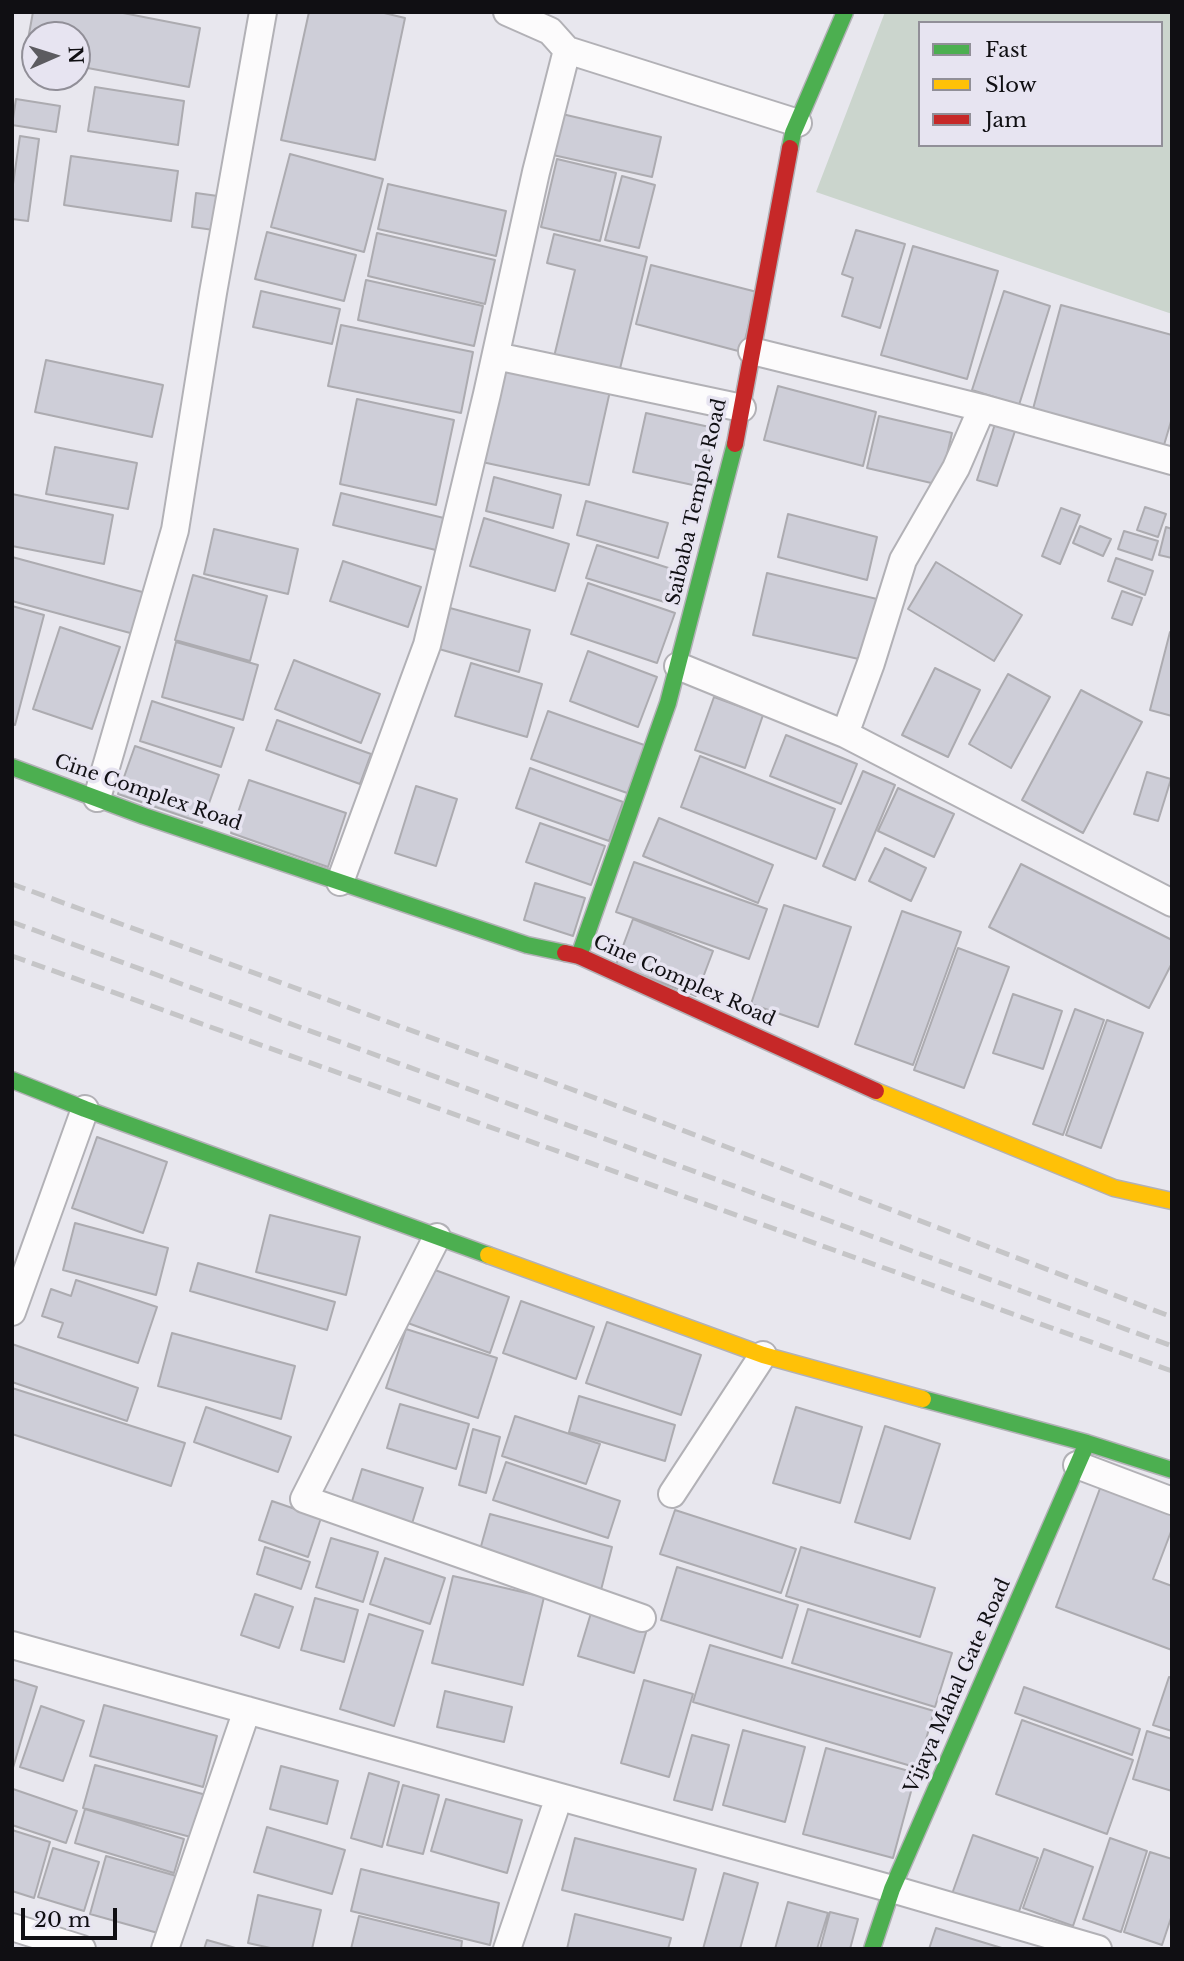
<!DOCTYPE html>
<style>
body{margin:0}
#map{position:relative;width:1184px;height:1961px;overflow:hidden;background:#e8e7ee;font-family:"Libre Baskerville",serif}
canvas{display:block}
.frame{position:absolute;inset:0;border:14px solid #100f13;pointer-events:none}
.legend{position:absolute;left:918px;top:21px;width:245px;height:126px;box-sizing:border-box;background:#e7e4f1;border:2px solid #918f98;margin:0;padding:9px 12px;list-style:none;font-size:21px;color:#100f13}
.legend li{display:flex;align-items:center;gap:14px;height:35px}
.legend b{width:35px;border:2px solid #918f98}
.north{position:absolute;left:21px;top:21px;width:70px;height:70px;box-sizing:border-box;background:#e7e4f1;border:2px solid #918f98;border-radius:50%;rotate:87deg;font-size:19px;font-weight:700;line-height:28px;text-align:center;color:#100f13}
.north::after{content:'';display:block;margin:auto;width:24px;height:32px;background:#5c5b60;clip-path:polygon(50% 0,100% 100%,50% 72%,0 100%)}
.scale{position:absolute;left:21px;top:1908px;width:96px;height:32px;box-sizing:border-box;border:4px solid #100f13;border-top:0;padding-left:9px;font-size:21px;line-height:24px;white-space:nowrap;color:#100f13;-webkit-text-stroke:5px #e7e4f1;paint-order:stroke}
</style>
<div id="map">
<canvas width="1184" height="1961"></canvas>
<div class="frame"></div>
<ul class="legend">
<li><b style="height:9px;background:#4caf50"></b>Fast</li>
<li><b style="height:9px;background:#ffc107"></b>Slow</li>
<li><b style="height:9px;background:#c62828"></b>Jam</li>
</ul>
<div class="north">N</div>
<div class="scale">20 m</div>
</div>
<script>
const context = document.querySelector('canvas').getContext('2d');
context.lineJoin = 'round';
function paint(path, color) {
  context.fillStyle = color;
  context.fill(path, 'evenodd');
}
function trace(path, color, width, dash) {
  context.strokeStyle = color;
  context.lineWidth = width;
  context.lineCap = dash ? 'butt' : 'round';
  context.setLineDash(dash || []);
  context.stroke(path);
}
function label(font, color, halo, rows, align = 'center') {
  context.font = font + ' "Libre Baskerville",serif';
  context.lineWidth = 7;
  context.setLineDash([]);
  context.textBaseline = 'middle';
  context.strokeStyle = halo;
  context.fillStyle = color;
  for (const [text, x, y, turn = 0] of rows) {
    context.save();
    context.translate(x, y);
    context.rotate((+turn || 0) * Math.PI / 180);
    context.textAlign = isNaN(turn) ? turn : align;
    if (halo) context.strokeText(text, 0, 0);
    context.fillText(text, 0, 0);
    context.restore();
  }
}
paint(new Path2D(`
 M885,12H1172V314L816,192ZM920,23H1161V145H920Z`), '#cbd5cd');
const building = new Path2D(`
 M33,12H118L200,28L189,87L77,66V35H35V58L25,56Z
 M309,12H380L405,18L375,160L281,140Z
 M95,87L184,101L178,145L88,131Z
 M16,99L60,106L56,132L12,125Z
 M562,114L661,137L652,177L553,155Z
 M20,136L39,139L28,221L12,219V191Z
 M290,154L383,179L364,252L271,227Z
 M71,156L178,171L171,221L64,205Z
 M557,159L616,173L600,241L541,227Z
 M622,176L655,185L639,248L605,240Z
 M388,184L506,211L496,256L378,229Z
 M196,193L225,197L221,231L192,227Z
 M856,230L905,244L880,328L842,316L853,278L842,274Z
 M267,232L356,255L344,301L255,279Z
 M377,233L495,260L485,304L368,276Z
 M554,234L647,257L618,377L553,361L575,270L547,263Z
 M913,246L998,271L967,379L881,355Z
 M651,265L757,292L742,352L636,324Z
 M366,280L483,306L474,346L358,320Z
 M261,291L340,309L332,344L253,327Z
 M1004,291L1050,306L1019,405L972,390Z
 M1061,305L1172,335V418L1164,445L1033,409Z
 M341,325L473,352L461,413L328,386Z
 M46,360L163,385L152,437L35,412Z
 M503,368L610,391L589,485L482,462Z
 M778,386L876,412L863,466L764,440Z
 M357,399L454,420L436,505L340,484Z
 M646,413L714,428L702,487L633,472Z
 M879,416L952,433L940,485L867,468Z
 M995,424L1015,431L997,486L977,480Z
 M55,447L137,463L128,509L46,494Z
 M494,477L561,495L553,528L486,511Z
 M341,493L452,520L444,552L333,525Z
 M12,494L113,515L104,564L12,546Z
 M586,501L668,523L658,558L577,535Z
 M1145,507L1166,514L1158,537L1137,530Z
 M1061,508L1080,515L1060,564L1042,556Z
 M788,514L877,537L867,580L778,557Z
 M484,518L569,544L555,591L470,566Z
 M1080,526L1111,539L1103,556L1073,543Z
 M1166,527L1172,529V558L1159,555Z
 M214,529L298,549L288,594L204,574Z
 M1124,531L1158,541L1152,560L1118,549Z
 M597,545L681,572L671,604L586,578Z
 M12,557L146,593L134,634L12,601Z
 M1116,558L1153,571L1145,595L1108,581Z
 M343,561L421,587L408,627L330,601Z
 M936,562L1022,615L994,661L908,609Z
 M767,573L877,599L863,660L753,635Z
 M193,575L267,596L250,661L175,640Z
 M588,583L675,613L657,663L571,634Z
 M1122,591L1142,598L1132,625L1112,618Z
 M12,606L44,615L15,725L12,724Z
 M450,608L530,630L519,672L439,649Z
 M60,627L120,647L92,729L33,709Z
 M1170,632H1172V716L1150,710Z
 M176,642L258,665L243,720L162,697Z
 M588,651L657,677L638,727L570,701Z
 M294,660L380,694L361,743L275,709Z
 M471,663L542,684L527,737L455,716Z
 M935,668L980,690L948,757L902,735Z
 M1008,674L1050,697L1011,768L969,744Z
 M1081,690L1142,722L1083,833L1022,800Z
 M714,697L763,715L745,768L695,750Z
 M152,701L234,728L221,767L140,741Z
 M548,711L647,746L630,794L531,759Z
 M277,720L371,754L360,784L266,750Z
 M786,735L857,764L841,804L770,776Z
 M135,746L219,775L202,823L118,794Z
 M700,756L835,809L816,859L681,807Z
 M530,768L623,802L609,841L516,808Z
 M863,771L895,785L855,880L823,866Z
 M1147,772L1171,779L1158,821L1134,814Z
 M249,780L346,813L328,867L231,833Z
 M416,786L457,799L436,866L395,853Z
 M898,788L954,814L934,857L878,831Z
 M659,818L773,865L758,903L643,856Z
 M540,823L605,846L591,885L526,862Z
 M885,848L926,868L911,901L869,881Z
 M634,862L767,909L749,959L616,912Z
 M1021,864L1172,940V963L1149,1008L989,927Z
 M535,883L585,898L573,936L524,920Z
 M784,905L851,927L818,1027L751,1004Z
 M902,911L961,932L913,1065L855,1044Z
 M633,919L713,951L696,996L616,965Z
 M958,948L1009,967L964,1088L914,1070Z
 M1013,994L1062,1011L1043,1069L993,1053Z
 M1075,1009L1104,1020L1063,1135L1033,1124Z
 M1107,1020L1143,1033L1101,1148L1066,1135Z
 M97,1137L167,1162L143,1233L72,1208Z
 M270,1215L360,1237L346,1295L256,1272Z
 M75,1223L168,1248L156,1295L63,1270Z
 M198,1263L335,1302L327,1330L190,1291Z
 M424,1266L509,1297L490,1353L405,1322Z
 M76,1280L157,1307L138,1363L58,1337L63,1323L42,1316L51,1289L71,1296Z
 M521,1301L594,1327L576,1379L503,1353Z
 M607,1322L701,1355L681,1415L586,1383Z
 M406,1329L497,1358L478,1418L386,1388Z
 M172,1333L295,1366L281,1419L158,1386Z
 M12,1344L138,1388L127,1421L12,1382Z
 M12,1388L185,1443L171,1486L12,1434Z
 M579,1396L675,1425L665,1461L569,1432Z
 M400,1404L469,1424L456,1469L387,1448Z
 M206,1407L291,1437L278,1472L194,1442Z
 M796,1407L862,1427L840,1503L773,1483Z
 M515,1416L600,1444L586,1484L502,1456Z
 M885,1426L940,1444L910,1539L855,1522Z
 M473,1429L500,1437L486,1493L459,1485Z
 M506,1462L620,1501L608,1538L493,1500Z
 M362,1469L423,1488L410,1530L349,1511Z
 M1102,1483L1172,1509V1529L1153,1579L1172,1586V1650L1056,1607Z
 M272,1501L321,1518L308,1557L259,1540Z
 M675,1510L796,1549L781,1593L660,1554Z
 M490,1514L612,1547L601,1590L478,1557Z
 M331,1538L378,1552L363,1602L316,1587Z
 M265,1547L310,1562L301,1589L257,1574Z
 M801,1547L935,1588L920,1637L786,1596Z
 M385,1558L445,1578L430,1624L370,1604Z
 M677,1567L798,1605L782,1658L661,1620Z
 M453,1576L544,1597L523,1685L432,1663Z
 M255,1594L293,1607L279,1648L241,1635Z
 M315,1598L358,1610L344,1662L301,1650Z
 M808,1609L952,1653L935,1707L792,1663Z
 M591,1613L647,1629L634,1673L578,1656Z
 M369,1614L423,1631L394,1726L340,1709Z
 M710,1645L934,1711L918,1768L693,1702Z
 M1169,1677L1172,1678V1731L1153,1725Z
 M12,1679L37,1687L12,1771Z
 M644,1680L693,1694L669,1777L621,1763Z
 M1024,1687L1140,1729L1132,1755L1015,1713Z
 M445,1691L512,1707L504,1742L437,1727Z
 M104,1705L217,1736L203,1787L90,1756Z
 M41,1706L84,1721L63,1781L20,1767Z
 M1022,1720L1133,1760L1107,1834L996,1794Z
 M743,1730L805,1747L785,1822L723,1805Z
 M1147,1731L1172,1739V1791L1133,1779Z
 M692,1735L729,1745L712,1810L674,1800Z
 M826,1748L916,1773L893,1858L803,1834Z
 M95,1765L210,1796L198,1839L83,1808Z
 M281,1766L338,1781L327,1824L270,1809Z
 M369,1773L399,1782L382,1847L351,1838Z
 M403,1785L439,1795L423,1854L387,1845Z
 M13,1789L77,1811L66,1843L12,1825Z
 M446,1799L522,1820L507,1873L431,1851Z
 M85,1809L184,1839L174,1873L75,1843Z
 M267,1827L345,1850L332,1894L254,1872Z
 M12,1830L50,1842L34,1898L12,1891Z
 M973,1835L1038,1858L1017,1917L952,1894Z
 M575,1838L696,1869L683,1920L562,1890Z
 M1110,1838L1147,1851L1121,1932L1083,1919Z
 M53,1848L99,1862L84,1911L38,1897Z
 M1044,1849L1093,1867L1073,1926L1023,1908Z
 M1150,1852L1172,1859V1915L1162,1945L1124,1932Z
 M106,1856L180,1877L165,1935L90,1914Z
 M361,1869L499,1903L490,1945L351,1911Z
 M724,1873L758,1883L740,1949H703Z
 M258,1895L321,1910L312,1949H275L248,1943Z
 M788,1902L828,1913L817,1949H775Z
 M830,1912L858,1919L850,1949H820Z
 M575,1914L671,1938L668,1949H567Z
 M359,1916L462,1941L461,1949H351Z
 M936,1928L1005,1949H929Z
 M207,1940L239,1949H204Z`);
paint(building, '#ceced8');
trace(building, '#acabb0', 2);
const street = new Path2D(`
 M567,50L798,123
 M752,351L982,408L1172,461
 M496,356L742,408
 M678,666L845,734L1172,903
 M845,734L871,663L903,560L956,468L982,408
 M97,798L175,530L213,293L263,12
 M340,882L427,645L487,394L536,172L567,50L550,31L507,12
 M437,1237L304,1499L642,1618
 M12,1312L85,1109
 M1077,1465L1172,1501
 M672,1494L763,1355
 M12,1645L892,1889L1098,1949
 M12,1927L82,1949
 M165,1949L247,1710
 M507,1949L559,1797`);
const fast = new Path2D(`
 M790,148L793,133L845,12
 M12,767L144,816L527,945L565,953
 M579,956L668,703L735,444
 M12,1080L85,1109L488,1255
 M923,1399L1087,1443L1172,1470
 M872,1949L892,1889L1087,1443`);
const slow = new Path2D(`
 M876,1091L1114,1188L1172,1201
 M488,1255L763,1355L923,1399`);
const jam = new Path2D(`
 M735,444L790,148
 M565,953L579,956L876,1091`);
trace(street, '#b2b1b6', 30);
trace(fast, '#b2b1b6', 19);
trace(slow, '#b2b1b6', 19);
trace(jam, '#b2b1b6', 19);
trace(street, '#fcfbfc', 26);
trace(fast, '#4caf50', 16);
trace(slow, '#ffc107', 16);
trace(jam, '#c62828', 16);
trace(new Path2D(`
 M12,884L669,1125L1172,1317
 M12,922L1172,1346
 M12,956L1172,1371`), '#c5c5c7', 5, [14, 7]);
label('19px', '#100f13', '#e7e4f1', [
 ["Saibaba Temple Road",697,502,-77],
 ["Cine Complex Road",148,793,19],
 ["Cine Complex Road",684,981,24],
 ["Vijaya Mahal Gate Road",958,1686,-66]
]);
</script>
